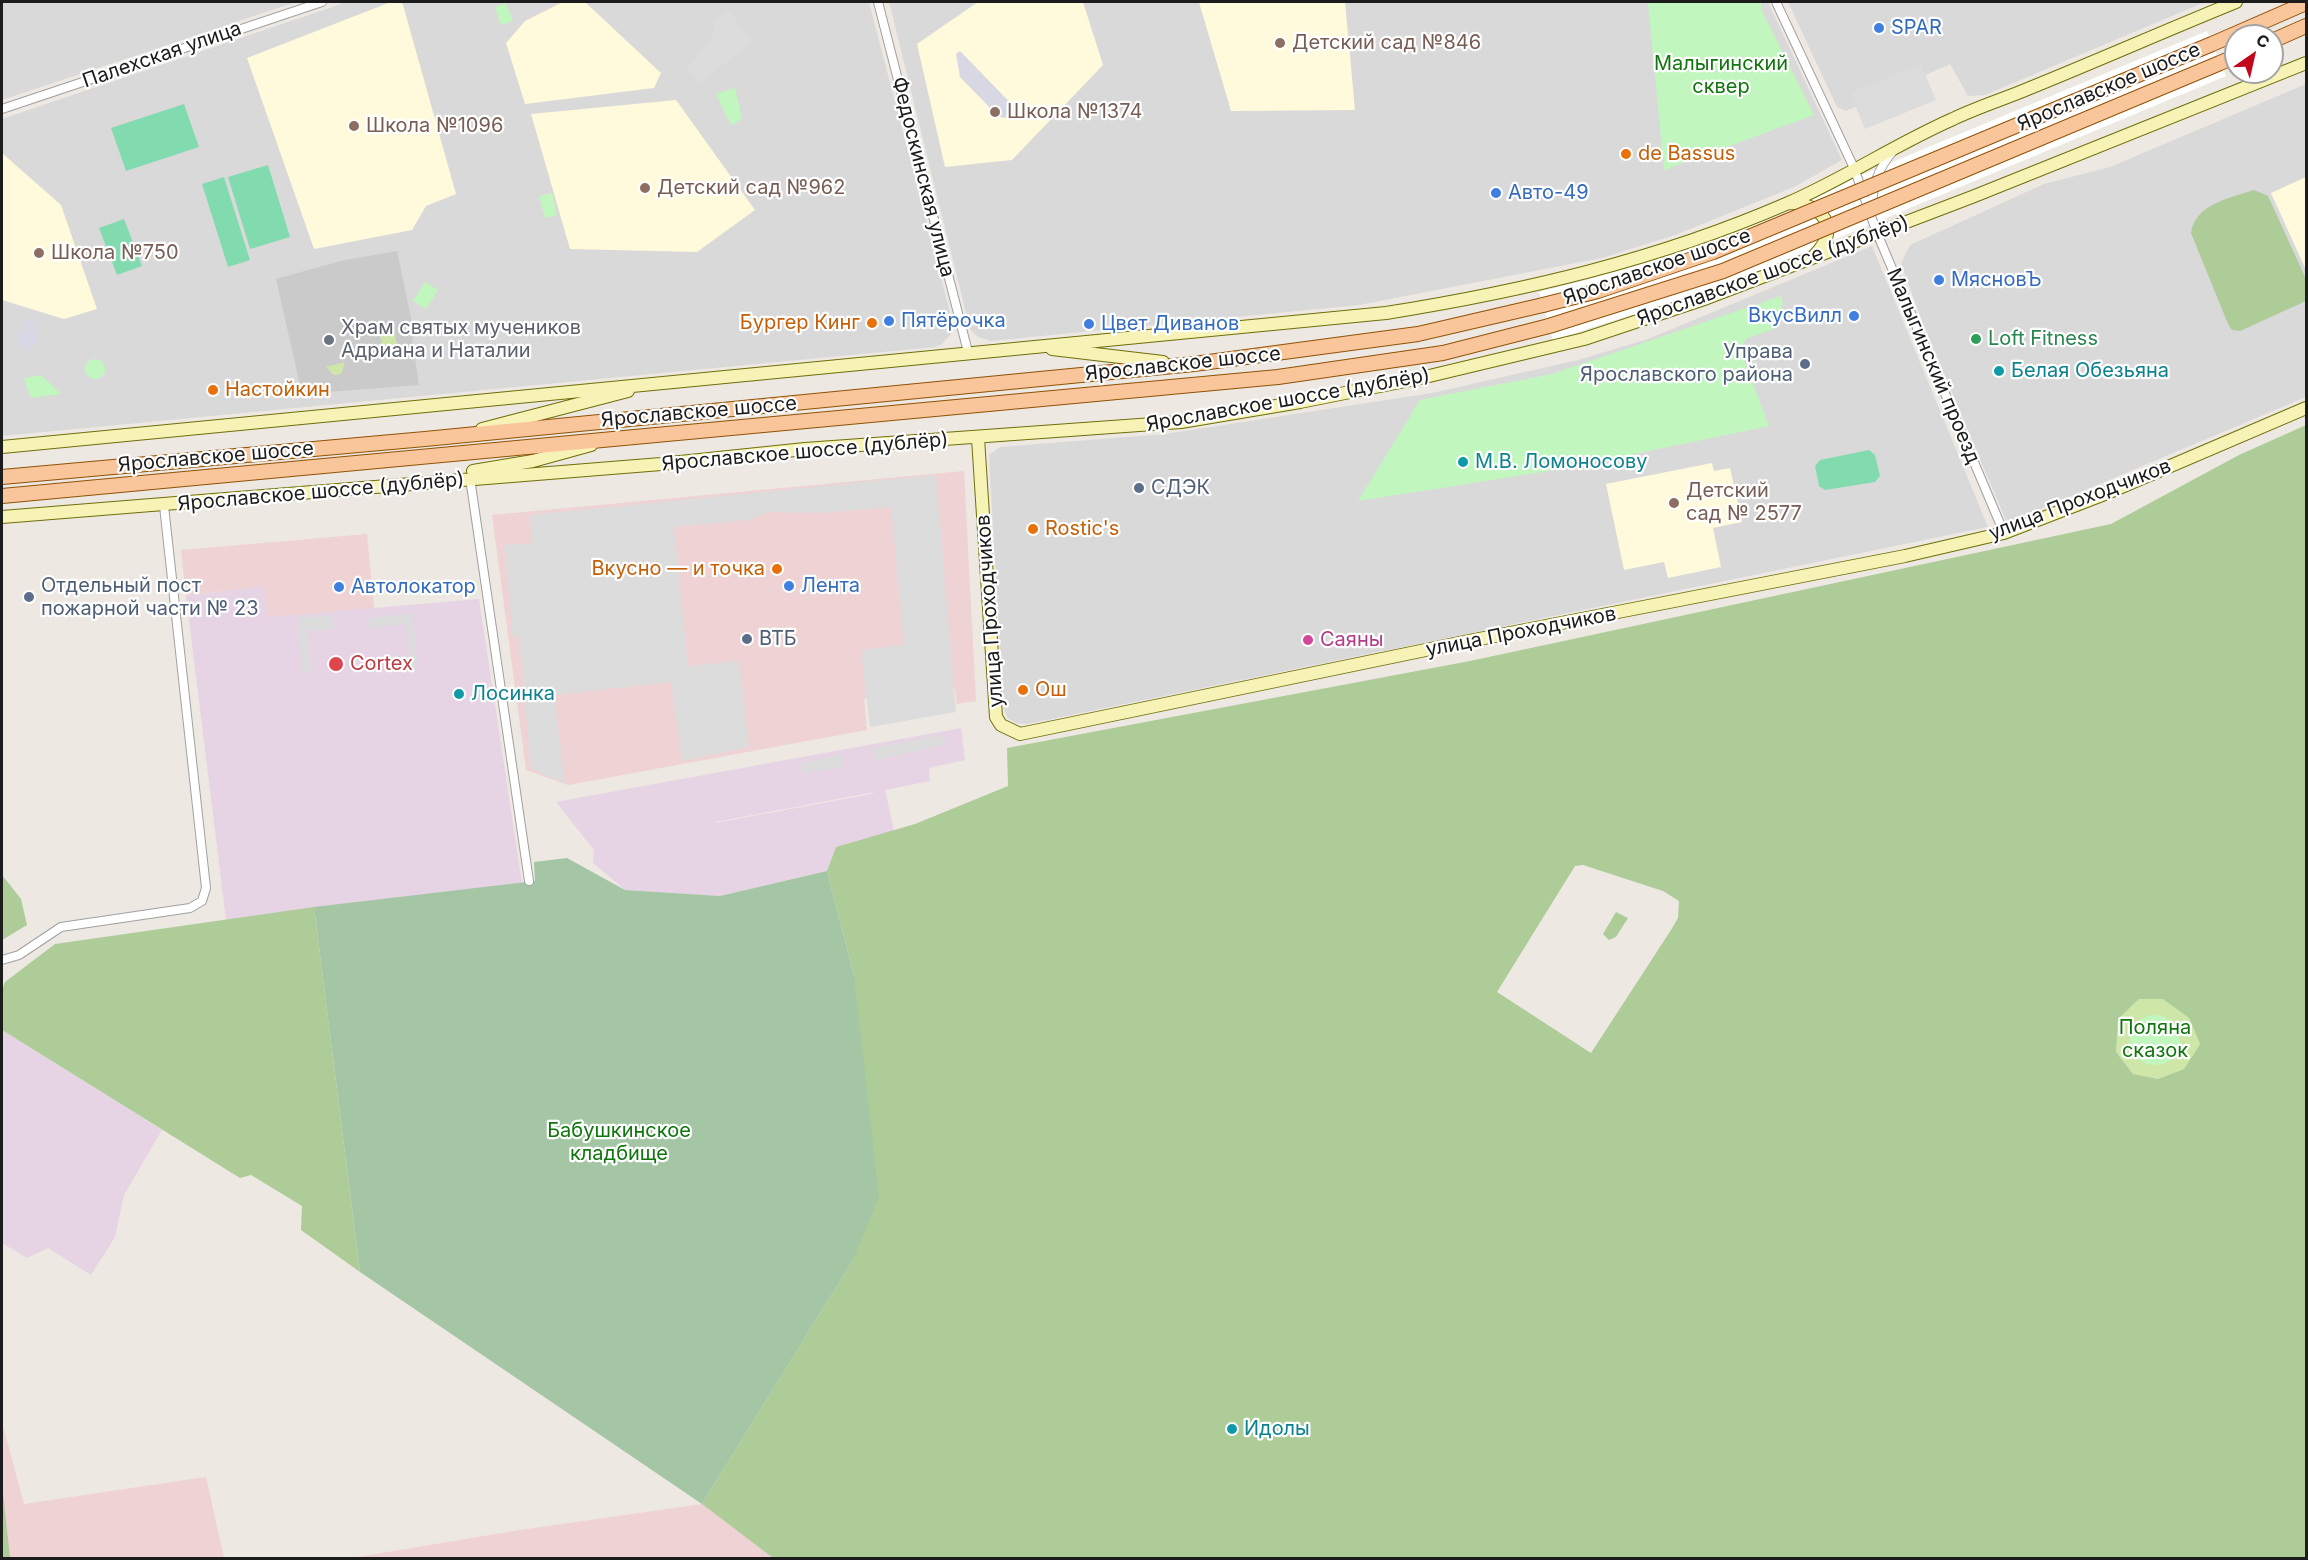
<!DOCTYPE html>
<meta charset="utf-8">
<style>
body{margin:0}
#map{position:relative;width:2308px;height:1560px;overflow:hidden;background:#ede8e2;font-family:Inter,sans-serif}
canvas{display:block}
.frame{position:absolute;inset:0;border:3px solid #1c1c1c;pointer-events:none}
.north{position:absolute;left:2224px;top:24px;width:60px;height:60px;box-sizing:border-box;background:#fff;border:2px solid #a4a4a4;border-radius:50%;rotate:34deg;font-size:16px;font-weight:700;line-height:24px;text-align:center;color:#1c1c1c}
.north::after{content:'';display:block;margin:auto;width:21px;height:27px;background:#c3061b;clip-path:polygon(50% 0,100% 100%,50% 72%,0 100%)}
</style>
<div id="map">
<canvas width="2308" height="1560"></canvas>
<div class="frame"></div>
<div class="north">С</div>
</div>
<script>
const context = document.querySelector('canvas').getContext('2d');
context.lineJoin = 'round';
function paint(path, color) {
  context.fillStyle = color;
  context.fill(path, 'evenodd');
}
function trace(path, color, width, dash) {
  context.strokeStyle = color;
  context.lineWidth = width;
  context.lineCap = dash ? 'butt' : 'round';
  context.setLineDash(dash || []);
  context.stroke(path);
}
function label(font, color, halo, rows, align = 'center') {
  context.font = font + ' Inter,sans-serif';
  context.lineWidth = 4.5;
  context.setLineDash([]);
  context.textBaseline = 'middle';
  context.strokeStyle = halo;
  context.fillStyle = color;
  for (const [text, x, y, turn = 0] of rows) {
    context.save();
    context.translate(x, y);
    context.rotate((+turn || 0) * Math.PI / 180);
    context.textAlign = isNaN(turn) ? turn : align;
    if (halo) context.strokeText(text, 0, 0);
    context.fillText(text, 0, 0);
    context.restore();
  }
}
paint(new Path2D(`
 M2,2H296L2,100Z
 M347,2H869L954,328L952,333L942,344L935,347L2,436V119Z
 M889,2H1768L1842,160L1794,187L1727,214L1678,234L1602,258L1359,305L991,341L978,337L970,329Z
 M1788,2H2205L1985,95L1968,96L1950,64L1846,111L1837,107Z
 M2306,84V397L2007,523L1922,321L1901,264L1910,245L2044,184L2110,167Z
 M1872,246L1988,527L1027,724L1015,723L1007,717L1003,706L989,455L1000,447L1165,434L1432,393L1578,360L1648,339Z`), '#dad9d9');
paint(new Path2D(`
 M964,471L976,701L957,704L955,689L864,699L867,730L568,785L526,770L492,515Z
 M367,534L374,608L268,618L263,586L186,596L181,550Z
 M2,1422L24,1504L206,1477L224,1558H2Z
 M702,1504L773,1558H352L520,1530Z`), '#eed2d4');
paint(new Path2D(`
 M264,586L268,617L479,599L522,883L226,920L186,596Z
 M961,728L965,760L929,768L930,781L885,790L894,831L836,847L827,871L720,896L625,890L593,863L594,850L556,802ZM875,792L871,794L715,823V822Z
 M2,1030L162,1130L124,1195L115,1237L91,1275L48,1248L27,1258L2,1243Z`), '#e6d4e5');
paint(new Path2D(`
 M391,2H401L403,5L456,194L426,206L412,230L314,249L247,58Z
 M563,2H585L661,73L654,88L525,104L506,43L525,21Z
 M978,2H1083L1103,65L1012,160L945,167L917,44Z
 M1199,2H1345L1355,110L1231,111Z
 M676,100L755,210L697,252L570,249L531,114Z
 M2,153L61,205L97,309L64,319L2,300Z
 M2306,177V270L2271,193Z
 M1712,463L1714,471L1730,468L1742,522L1713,528L1721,567L1668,578L1664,562L1624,570L1606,484Z`), '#fefadb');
paint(new Path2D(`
 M397,251L415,337L412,338L419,385L302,394L276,279L340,261Z`), '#cacaca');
paint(new Path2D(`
 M392,324L399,353L385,356L378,327Z
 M345,362L341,374L334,375L326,367Z
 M2163,998L2189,1018L2200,1044L2184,1069L2158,1079L2133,1074L2116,1052L2117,1019L2139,999Z`), '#cee7a9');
paint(new Path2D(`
 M2254,190L2268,196L2306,279V301L2240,331L2232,330L2228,324L2191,233C2195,204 2230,198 2254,190Z
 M2306,425V1558H773L702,1504L853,1260L854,976L827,871L836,847L915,824L1008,786L1007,748L1470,661L2111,524L2239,455ZM1583,865L1663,891L1679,901L1678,918L1671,930L1591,1053L1497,992L1575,866ZM2139,999H2163L2189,1018L2200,1044L2184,1069L2158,1079L2133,1074L2116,1052L2118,1019Z
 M2,875L21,899L27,925L2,940Z
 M314,907L360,1272L301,1230L302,1206L251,1175L240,1178L2,1030V990L5,982L55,944Z
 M1616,912L1628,918L1616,937L1609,940L1603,934Z
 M2,1484L10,1558H2Z`), '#adcc98');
paint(new Path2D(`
 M567,858L625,890L720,896L827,871L854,976L879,1197L853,1260L702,1504L360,1272L314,907L535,881L534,862Z`), '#a4c6a5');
paint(new Path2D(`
 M1648,2H1761V9L1814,115L1664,170Z
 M506,3L513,21L501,25L495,7Z
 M735,88L742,119L731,125L716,94Z
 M552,193L557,215L545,218L539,196Z
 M425,282L438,290L426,309L413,301Z
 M1781,296L1783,303L1773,329L1746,339L1740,350L1769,426L1562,469L1358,501L1420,400L1552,374Z
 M85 369a10 10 0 1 1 20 0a10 10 0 1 1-20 0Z
 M41,375L61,394L31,398L24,378Z
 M2130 1040a25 25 0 1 1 50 0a25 25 0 1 1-50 0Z`), '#c1f7bf');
paint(new Path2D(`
 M184,104L199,147L126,171L111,128Z
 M268,165L290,237L250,249L228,177Z
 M224,177L250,260L228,267L202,184Z
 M124,219L142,266L117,275L99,228Z
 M1869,450L1875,455L1880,476L1875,482L1825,490L1819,486L1815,466L1820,460Z`), '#82dbaf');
paint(new Path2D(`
 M730,11L753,42L699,84L687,68L710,41L717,18Z
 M1921,64L1936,100L1865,129L1850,93Z
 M936,475L956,712L870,727L861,650L904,645L891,507L819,513L770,512L747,520L674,527L688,666L739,661L749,747L682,761L671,682L554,695L565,783L531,769L519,637H513L504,545L532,543L530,515Z
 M412,613L418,667L411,668L406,624L370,628L369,618Z
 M333,615L334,629L308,631L311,671L302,672L298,618Z
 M944,735L945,744L874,761L872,748Z
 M842,754L845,766L803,774L801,763Z`), '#dcdcdc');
paint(new Path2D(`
 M960,51L1023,116L1020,119L999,117L960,77L956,54Z
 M24,321H36L37,345H32L31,353L18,346V333H24Z`), '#d7d8e3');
paint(new Path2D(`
 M2207,31L2226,76L1728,284L1553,340L1539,292L1594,278L1708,239Z`), '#fff');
const street = new Path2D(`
 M878,2L968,352
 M1776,2L1854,168L1877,233L2004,533
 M2,109L322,2
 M1872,212C1872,187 1877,169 1894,150
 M470,478L529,881
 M2,960L19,955L61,927L190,908L202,901L206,888L164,506`);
const secondary = new Path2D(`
 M1788,203C1823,203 1842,228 1814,256
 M1052,349L1163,362
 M482,429L628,391
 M978,438L996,717L1001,725L1020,734L1469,641L1905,556L2004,533L2105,494L2306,408
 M2,447L1386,313C1524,291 1657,260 1786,204C1844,179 1896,144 1953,119C1978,107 2004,99 2030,88C2099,60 2167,30 2236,2
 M473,471L533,461L591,445
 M2,517L661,464L805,449L1181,422L1300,402L1425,377L1584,339L1707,298L1972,197L2306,63`);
const primary = new Path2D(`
 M2272,41L2306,26
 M2212,44L2306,3
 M2220,63L2236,56
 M2,477L425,439L1194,364L1418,334L1543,305
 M2,496L1278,377L1443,353L1549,326`);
trace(street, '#a0a0a0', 10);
trace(secondary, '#6f6f08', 14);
trace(primary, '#905205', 16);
trace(street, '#fff', 8);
trace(secondary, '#f7f3b7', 12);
trace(primary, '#f9c69c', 14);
const primaryBridge = new Path2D(`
 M1543,305L1598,291L1713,252L2212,44
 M1549,326L1723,271L2220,63`);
trace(primaryBridge, '#905205', 16, []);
trace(primaryBridge, '#f9c69c', 14);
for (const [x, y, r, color] of [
 [1879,28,6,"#3f7fe0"],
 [1280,43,6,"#8d6e63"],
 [995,112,6,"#8d6e63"],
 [354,126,6,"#8d6e63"],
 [1626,154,6,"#e8710a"],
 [645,188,6,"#8d6e63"],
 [1496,193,6,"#3f7fe0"],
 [39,253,6,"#8d6e63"],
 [1939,280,6,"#3f7fe0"],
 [1854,316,6,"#3f7fe0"],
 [889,321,6,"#3f7fe0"],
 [872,323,6,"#e8710a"],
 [1089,324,6,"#3f7fe0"],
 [1976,339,6,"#2e9e5b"],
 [329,340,6,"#6b7280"],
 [1805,364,6,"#5c6f8a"],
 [1999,371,6,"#0f9aa8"],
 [213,390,6,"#e8710a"],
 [1463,462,6,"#0f9aa8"],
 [1139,488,6,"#5c6f8a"],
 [1674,503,6,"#8d6e63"],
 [1033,529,6,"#e8710a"],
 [777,569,6,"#e8710a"],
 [789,586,6,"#3f7fe0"],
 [339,587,6,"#3f7fe0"],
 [29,597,6,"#5c6f8a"],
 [747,639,6,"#5c6f8a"],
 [1308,640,6,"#d1479c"],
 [336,664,8,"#e0444e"],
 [1023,690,6,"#e8710a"],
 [459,694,6,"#0f9aa8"],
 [1232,1429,6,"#0f9aa8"]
]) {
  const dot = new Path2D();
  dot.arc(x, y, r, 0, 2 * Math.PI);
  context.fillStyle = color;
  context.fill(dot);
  trace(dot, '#fff', 2);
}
label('20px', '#366cbe', '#fff', [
 ["SPAR",1891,28],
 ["Авто-49",1508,193],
 ["МясновЪ",1951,280],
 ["ВкусВилл",1842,316,"right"],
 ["Пятёрочка",901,321],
 ["Цвет Диванов",1101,324],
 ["Лента",801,586],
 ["Автолокатор",351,587]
], 'left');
label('20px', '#785e54', '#fff', [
 ["Детский сад №846",1292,43],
 ["Школа №1374",1007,112],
 ["Школа №1096",366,126],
 ["Детский сад №962",657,188],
 ["Школа №750",51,253],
 ["Детский",1686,491],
 ["сад № 2577",1686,514]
], 'left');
label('20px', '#1c1c1c', '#fff', [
 ["Палехская улица",162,55,-19],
 ["Ярославское шоссе",2109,87,-23],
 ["Федоскинская улица",923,177,76],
 ["Ярославское шоссе",1657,267,-19],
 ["Ярославское шоссе (дублёр)",1773,271,-20],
 ["Ярославское шоссе",1183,364,-6],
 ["Малыгинский проезд",1933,366,67],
 ["Ярославское шоссе (дублёр)",1288,400,-10],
 ["Ярославское шоссе",699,412,-5],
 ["Ярославское шоссе (дублёр)",805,452,-5],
 ["Ярославское шоссе",216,457,-5],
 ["Ярославское шоссе (дублёр)",321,492,-5],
 ["улица Проходчиков",2080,500,-21],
 ["улица Проходчиков",990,611,-94],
 ["улица Проходчиков",1521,632,-11]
]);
label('20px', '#11760e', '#fff', [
 ["Малыгинский",1721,64],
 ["сквер",1721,87],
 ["Поляна",2155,1028],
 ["сказок",2155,1051],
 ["Бабушкинское",619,1131],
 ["кладбище",619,1154]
]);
label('20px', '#c56008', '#fff', [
 ["de Bassus",1638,154],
 ["Бургер Кинг",860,323,"right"],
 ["Настойкин",225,390],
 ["Rostic's",1045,529],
 ["Вкусно — и точка",765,569,"right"],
 ["Ош",1035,690]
], 'left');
label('20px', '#5b616d', '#fff', [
 ["Храм святых мучеников",341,328],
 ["Адриана и Наталии",341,351]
], 'left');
label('20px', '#27864d', '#fff', [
 ["Loft Fitness",1988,339]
], 'left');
label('20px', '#4e5e75', '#fff', [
 ["Управа",1793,352,"right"],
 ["Ярославского района",1793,375,"right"],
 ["СДЭК",1151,488],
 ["Отдельный пост",41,586],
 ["пожарной части № 23",41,609],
 ["ВТБ",759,639]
], 'left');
label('20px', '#0d838f', '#fff', [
 ["Белая Обезьяна",2011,371],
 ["М.В. Ломоносову",1475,462],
 ["Лосинка",471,694],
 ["Идолы",1244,1429]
], 'left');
label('20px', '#b23c85', '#fff', [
 ["Саяны",1320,640]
], 'left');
label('20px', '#be3a42', '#fff', [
 ["Cortex",350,664]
], 'left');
</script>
